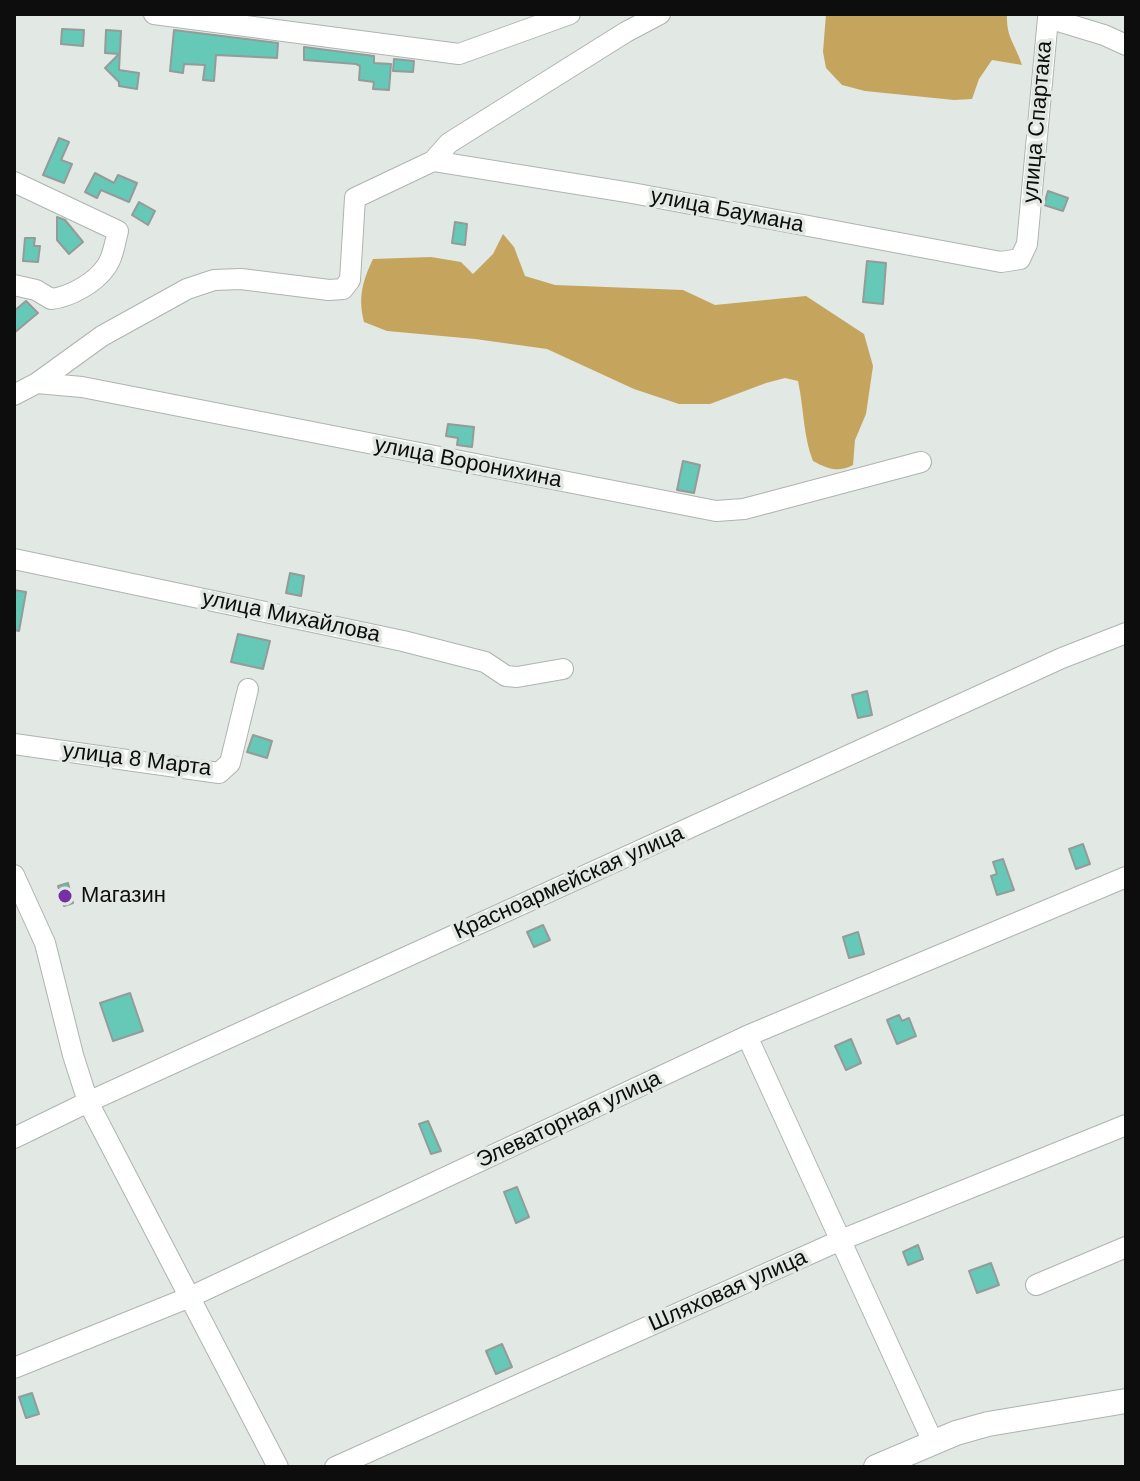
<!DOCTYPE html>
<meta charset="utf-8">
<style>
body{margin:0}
#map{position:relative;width:1140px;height:1481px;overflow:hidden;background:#e2e8e3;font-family:Helvetica,sans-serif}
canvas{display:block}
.frame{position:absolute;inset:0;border:16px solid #0c0d0c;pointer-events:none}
</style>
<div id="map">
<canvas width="1140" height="1481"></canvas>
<div class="frame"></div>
</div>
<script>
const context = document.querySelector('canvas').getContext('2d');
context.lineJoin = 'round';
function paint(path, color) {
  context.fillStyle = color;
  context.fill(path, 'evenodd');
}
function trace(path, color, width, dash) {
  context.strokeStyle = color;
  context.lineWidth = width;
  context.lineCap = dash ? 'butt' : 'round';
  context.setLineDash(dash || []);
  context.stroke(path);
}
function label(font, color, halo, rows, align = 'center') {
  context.font = font + ' Helvetica,sans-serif';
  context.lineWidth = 7;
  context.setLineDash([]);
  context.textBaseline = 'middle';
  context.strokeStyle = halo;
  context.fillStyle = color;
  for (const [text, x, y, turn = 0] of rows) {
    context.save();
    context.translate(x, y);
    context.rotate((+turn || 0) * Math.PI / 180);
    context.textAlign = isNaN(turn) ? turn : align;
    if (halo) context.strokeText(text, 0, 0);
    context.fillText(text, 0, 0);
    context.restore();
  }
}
paint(new Path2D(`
 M826,14H1007C1006,38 1015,43 1022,65L992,60L979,79L972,99L954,100L865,91L842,85L826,68L823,52Z
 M503,234L514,247L525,276L555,285L683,290L715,305L806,296L864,334L873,366L866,414L855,440L853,465C838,473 828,469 813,461C803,436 804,408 798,381L785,378L766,383L710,404H679L634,389L547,349L475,339L387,331L364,322C358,298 362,282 373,259L431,257L461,262L473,274L493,254Z`), '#c5a45e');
const building = new Path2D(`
 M62,29L84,30L83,46L61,44Z
 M106,30L121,31L119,70L139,73L137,89L119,86V82L105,68L119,54L105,53Z
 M174,30L278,43L277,58L216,55L214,81L203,80L205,65L184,64L183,73L170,71Z
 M304,47L374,56V63L391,64L389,90L373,89L374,82L359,80L360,66L356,64L304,60Z
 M394,59L414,61L413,72L393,71Z
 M59,138L69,142L61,160L72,164L64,183L43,175Z
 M95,173L114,183L118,175L137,183L129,202L101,190L97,198L85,192Z
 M1048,191L1068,198L1063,211L1044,205Z
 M139,202L155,211L148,225L132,215Z
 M57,217L65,220L83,242L69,254L57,240Z
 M455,222L467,224L465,245L452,243Z
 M25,238H35L34,246H40L38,262L23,261Z
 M867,261L886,263L883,304L863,302Z
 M26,301L38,313L14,333V311Z
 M448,424L474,427L472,447L457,445L458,438L446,436Z
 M683,461L700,465L694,493L677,490Z
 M290,573L304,576L301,596L286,593Z
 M14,590L26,592L19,631L14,630Z
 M238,634L270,641L263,669L231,662Z
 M867,691L872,715L858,718L852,695Z
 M253,735L272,741L267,758L247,752Z
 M1083,844L1090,864L1076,869L1069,849Z
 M1003,859L1014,890L997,895L991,876L997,874L993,862Z
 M68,883L73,903L64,906L58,886Z
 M543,925L550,940L534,947L527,932Z
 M858,932L864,954L849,958L843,937Z
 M130,993L143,1031L113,1041L100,1003Z
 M899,1015L902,1021L909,1018L916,1036L897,1044L887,1020Z
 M851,1039L861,1063L846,1070L835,1046Z
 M428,1121L441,1151L431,1154L419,1124Z
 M517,1187L529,1217L516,1223L504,1192Z
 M918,1245L923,1259L908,1265L903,1252Z
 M991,1263L999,1285L977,1293L969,1271Z
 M502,1344L512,1367L496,1374L486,1351Z
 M32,1393L39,1414L26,1418L19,1397Z`);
paint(building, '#66c8b7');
trace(building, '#949b99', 2);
const minor = new Path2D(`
 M154,14L459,54L570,14
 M1048,18L1104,35L1126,45
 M433,161L632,193L1001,262L1020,259L1027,244L1048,18
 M14,182L118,231C115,242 113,258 106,267C95,283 70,297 51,299L36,290L14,285
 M37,383L102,336L187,289L214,280L241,279L329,290L343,289L350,280L355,198L433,161L449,143L626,32L660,14
 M14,395L37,383L82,387L716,511L744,509L921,462
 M14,559L403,641L485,662L506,676L517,677L563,669
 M14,744L219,773L230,763L248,689
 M14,875L45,943L73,1055L88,1102L278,1467
 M747,1036L933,1442
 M14,1138L88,1102L1062,658L1126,633
 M1036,1285L1126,1247
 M14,1368L190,1297L747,1036L1126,877
 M335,1467L841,1240L1126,1125`);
const major = new Path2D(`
 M876,1467L956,1433L988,1424L1126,1401`);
trace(minor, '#aeb4af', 22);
trace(major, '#aeb4af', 26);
trace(minor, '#fff', 20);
trace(major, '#fff', 24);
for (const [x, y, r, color] of [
 [65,896,8,"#7630a4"]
]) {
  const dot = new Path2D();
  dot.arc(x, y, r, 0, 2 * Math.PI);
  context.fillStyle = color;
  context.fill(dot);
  trace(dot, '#e2e8e3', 3);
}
label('22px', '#0c0d0c', '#e2e8e3', [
 ["улица Спартака",1038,122,-85],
 ["улица Баумана",727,211,11],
 ["улица Воронихина",468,463,11],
 ["улица Михайлова",291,617,12],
 ["улица 8 Марта",137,760,7],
 ["Красноармейская улица",569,883,-24],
 ["Элеваторная улица",569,1120,-25],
 ["Шляховая улица",728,1291,-24]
]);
label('22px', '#0c0d0c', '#e2e8e3', [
 ["Магазин",81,896]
], 'left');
</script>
